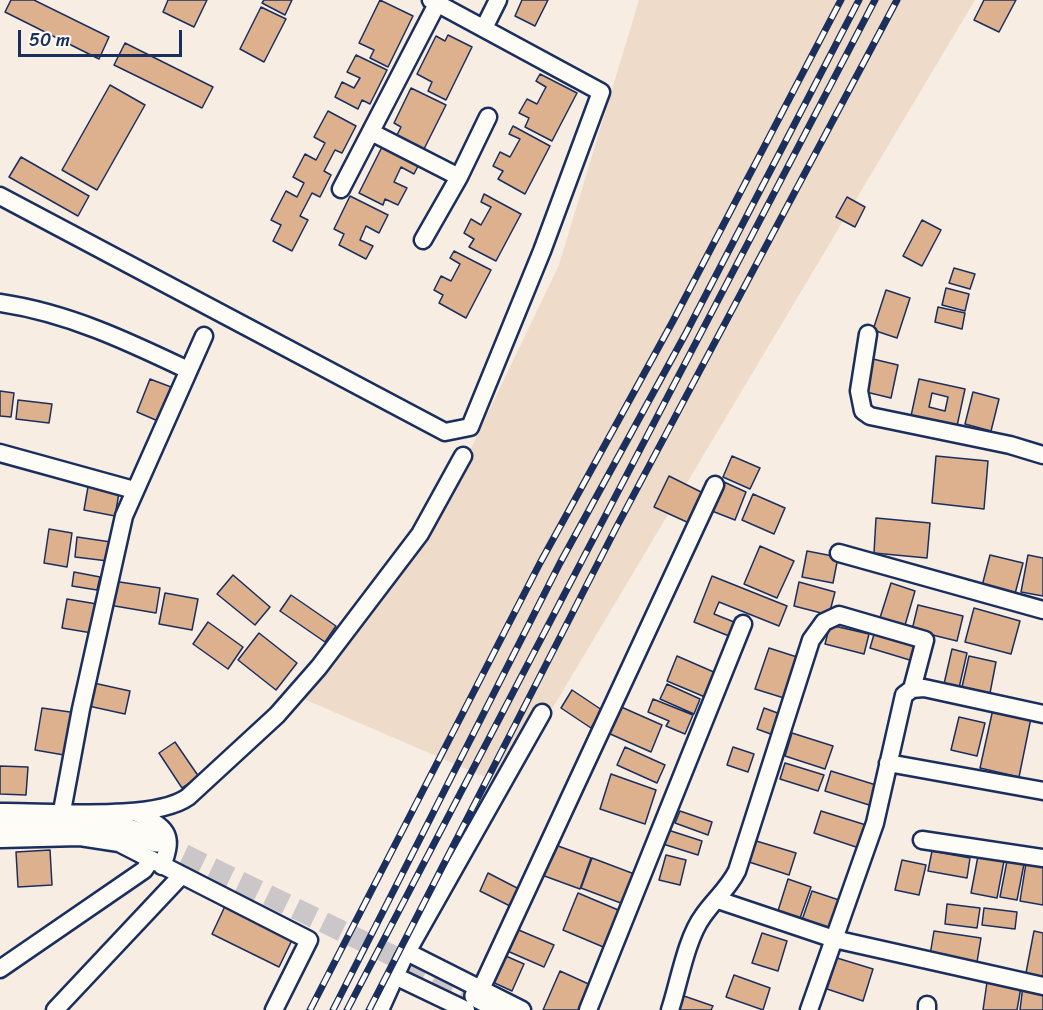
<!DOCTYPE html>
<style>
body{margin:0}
#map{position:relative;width:1043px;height:1010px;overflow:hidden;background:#f7ede2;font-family:Sriracha,sans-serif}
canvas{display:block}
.scale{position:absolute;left:18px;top:30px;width:164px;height:27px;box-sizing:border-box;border:3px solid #1b2f5e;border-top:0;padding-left:8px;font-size:18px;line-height:21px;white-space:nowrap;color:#1b2f5e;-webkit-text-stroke:4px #fdfcf7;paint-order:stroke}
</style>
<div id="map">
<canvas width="1043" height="1010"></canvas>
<div class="scale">50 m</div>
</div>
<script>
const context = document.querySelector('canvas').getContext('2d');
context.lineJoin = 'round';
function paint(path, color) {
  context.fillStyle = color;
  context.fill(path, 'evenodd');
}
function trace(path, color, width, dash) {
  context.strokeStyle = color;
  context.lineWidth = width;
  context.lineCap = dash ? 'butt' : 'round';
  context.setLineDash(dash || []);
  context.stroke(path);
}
paint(new Path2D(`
 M639,0H975L506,786L299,697L428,538L559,265Z`), '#efdbc9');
const building = new Path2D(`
 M11,0H34L109,37L99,59L5,12Z
 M168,0H207L194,27L163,12Z
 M264,0H292L285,15L262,3Z
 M380,0L413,16L388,67L370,58L374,50L359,43Z
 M522,0H548L535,26L515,16Z
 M984,0H1016L999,32L974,20Z
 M261,7L286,19L264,62L240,49Z
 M448,35L472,47L446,100L428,91L432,82L417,74L436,36L445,41Z
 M125,43L213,87L202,108L114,65Z
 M356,55L387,70L370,104L362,100L358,109L335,97L342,82L354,88L360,78L347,72Z
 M540,74L577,93L552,141L525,127L529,118L519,113L527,99L537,104L546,87L536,81Z
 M110,85L145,105L97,190L62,170Z
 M411,88L446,105L423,151L396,137L401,127L394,123Z
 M328,111L356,126L342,153L335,150L324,171L331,175L320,197L312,193L300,216L308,220L292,251L273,241L281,225L271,220L286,191L297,197L304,183L293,177L305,154L316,160L325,143L314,137Z
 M513,126L550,146L525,194L498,179L503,171L493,166L500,152L510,157L520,139L509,134Z
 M382,147L421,160L414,174L401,167L394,182L407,188L398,205L385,199L383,205L359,193Z
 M21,157L89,196L78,216L9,177Z
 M484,194L521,214L496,261L469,247L474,239L464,233L471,219L481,225L491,207L481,202Z
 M350,196L388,215L379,233L366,226L360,240L373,246L366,259L339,245L344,234L334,229Z
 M847,197L865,207L855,227L836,217Z
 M922,220L941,230L922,266L903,256Z
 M454,251L491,270L466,318L439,303L443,295L434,290L441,276L451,281L460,264L450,258Z
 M954,268L975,274L970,289L949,283Z
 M946,288L969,294L965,311L942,305Z
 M886,290L910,298L897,338L873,330Z
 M938,307L965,313L962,329L935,322Z
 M873,359L898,365L891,398L866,392Z
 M150,379L171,387L158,421L137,412Z
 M919,379L965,389L957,426L911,416ZM932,393L948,397L945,411L929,407Z
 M0,391L14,393L11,417L0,416Z
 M973,392L999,399L991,431L965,424Z
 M18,400L52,404L49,423L16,419Z
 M732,456L760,468L750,489L723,477Z
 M936,456L988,461L984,509L932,503Z
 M669,476L703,493L689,523L654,507Z
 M89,481L120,487L115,516L84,510Z
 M724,482L746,492L735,520L712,511Z
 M753,494L785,508L774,534L742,520Z
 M876,518L930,523L927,558L874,553Z
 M49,529L72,533L67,567L44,563Z
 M77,537L111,542L108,561L75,557Z
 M760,546L794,561L777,598L744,584Z
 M807,551L838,557L833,583L802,577Z
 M990,555L1023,563L1015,594L982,586Z
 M1028,555L1043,558V596L1021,592Z
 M74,572L100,577L97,590L72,586Z
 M233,575L270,607L255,625L217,594Z
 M712,576L787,606L779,626L719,602L714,614L739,624L734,638L694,622Z
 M113,581L160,588L156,613L109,605Z
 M799,582L835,592L829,615L794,606Z
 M891,583L915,591L903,632L878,624Z
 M165,593L198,599L192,630L159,624Z
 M291,595L336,626L325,642L280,611Z
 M67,599L97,604L92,633L62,628Z
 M918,605L963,616L957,641L912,630Z
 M974,608L1020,621L1011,654L965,642Z
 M208,622L243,647L228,669L193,644Z
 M830,625L869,634L864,654L825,644Z
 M875,631L918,643L913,661L870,648Z
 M259,633L297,663L276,690L238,660Z
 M769,648L797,657L784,698L755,689Z
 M952,649L967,653L959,688L944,684Z
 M677,656L716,673L705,697L667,681Z
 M969,656L996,662L990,693L962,687Z
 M89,682L130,691L125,714L84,705Z
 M667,684L700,699L694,714L660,699Z
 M572,690L602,710L591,728L561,708Z
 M653,699L693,715L685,734L666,726L669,721L648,712Z
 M619,706L662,725L651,752L608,733Z
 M42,708L77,713L70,756L35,750Z
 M764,708L783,715L776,736L757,729Z
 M993,709L1031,718L1019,777L980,768Z
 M959,717L985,723L977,756L951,750Z
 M792,733L833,746L825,769L785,756Z
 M175,742L199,777L182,788L159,753Z
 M625,747L665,765L657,783L617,765Z
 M733,747L754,754L748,772L727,765Z
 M785,763L824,775L818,791L780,779Z
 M0,766L28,767L26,795L0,794Z
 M831,771L876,785L869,805L825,791Z
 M611,774L656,790L645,824L600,809Z
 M680,811L712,822L708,835L675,823Z
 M821,811L866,825L859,848L814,833Z
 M668,830L702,841L698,855L663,844Z
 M753,840L796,853L789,875L746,861Z
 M550,843L591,858L580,889L539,874Z
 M50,850L52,885L18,887L16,852Z
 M932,851L970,858L967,878L928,871Z
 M666,855L686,860L680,885L659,880Z
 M978,856L1004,861L997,898L971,893Z
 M592,858L637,875L626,905L581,888Z
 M902,860L926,865L919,895L895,890Z
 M1007,861L1024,864L1017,900L1000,897Z
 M1026,863L1043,866V905L1020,901Z
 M488,873L521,890L512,907L480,891Z
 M788,879L811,887L799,921L777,914Z
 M812,891L839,900L829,932L801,923Z
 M578,893L623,912L608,949L563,930Z
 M226,904L294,936L279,967L212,934Z
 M947,904L980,908L977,928L945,924Z
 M984,908L1017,912L1015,929L982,925Z
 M514,928L554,945L544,967L505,950Z
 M934,931L981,938L977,962L930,955Z
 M1034,931L1043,933V981L1025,978Z
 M762,933L787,941L778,971L752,963Z
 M499,953L524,964L512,991L488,980Z
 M837,958L873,969L863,1001L827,989Z
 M560,971L593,986L583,1010H543Z
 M734,975L770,988L763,1010L726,997Z
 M987,982L1021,987L1017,1010H983Z
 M1023,985L1043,988V1010H1020Z
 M684,996L713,1006L711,1010H679Z`);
paint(building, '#ddb18e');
trace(building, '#1b2f5e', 1.5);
trace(new Path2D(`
 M156,841L476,996`), '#cbc7c8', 21, [21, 10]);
const minor = new Path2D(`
 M484,28L498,0
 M371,132L459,177
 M341,189L439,0
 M0,196L445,432L470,427L542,251L601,92L431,0
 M423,240L459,177L488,117
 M0,303C68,313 127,341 188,370
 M868,334L859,391L863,411L870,416L1010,445L1043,455
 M0,453L134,490
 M839,553L1043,610
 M888,763L1043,791
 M62,811L81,709L124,516L204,336
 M0,812C46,811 153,822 188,797L277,715L319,667L420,534L463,456
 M137,813C166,828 175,833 162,866
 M0,839L80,837L119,843L309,940L274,1010
 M922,840L1043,858
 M718,900L834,939L1043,986
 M407,952L522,1010
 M0,969L144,870L151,860
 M395,976L466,1010
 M481,989L715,485
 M55,1010L181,876
 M380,1010L403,959L542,713
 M588,1010L743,624
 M670,1010C679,983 686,939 703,916C714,900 728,889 737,871L811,640L824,622L839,615L925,640L912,689
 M809,1010L875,823L904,695L912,689L924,688L1043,714
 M927,1010V1005`);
const tertiary = new Path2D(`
 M0,825L103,823L117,825L156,841
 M476,996L503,1010`);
trace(minor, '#1b2f5e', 21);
trace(tertiary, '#1b2f5e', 26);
trace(minor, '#fdfcf7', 16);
trace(tertiary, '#fdfcf7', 21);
const rail = new Path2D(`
 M310,1010L540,563L673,321L841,0
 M333,1010L560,563L686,333L859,0
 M347,1010L875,0
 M369,1010L616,528L897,0`);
trace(rail, '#1b2f5e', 7);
trace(rail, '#fdfcf7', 4.5, [14]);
</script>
